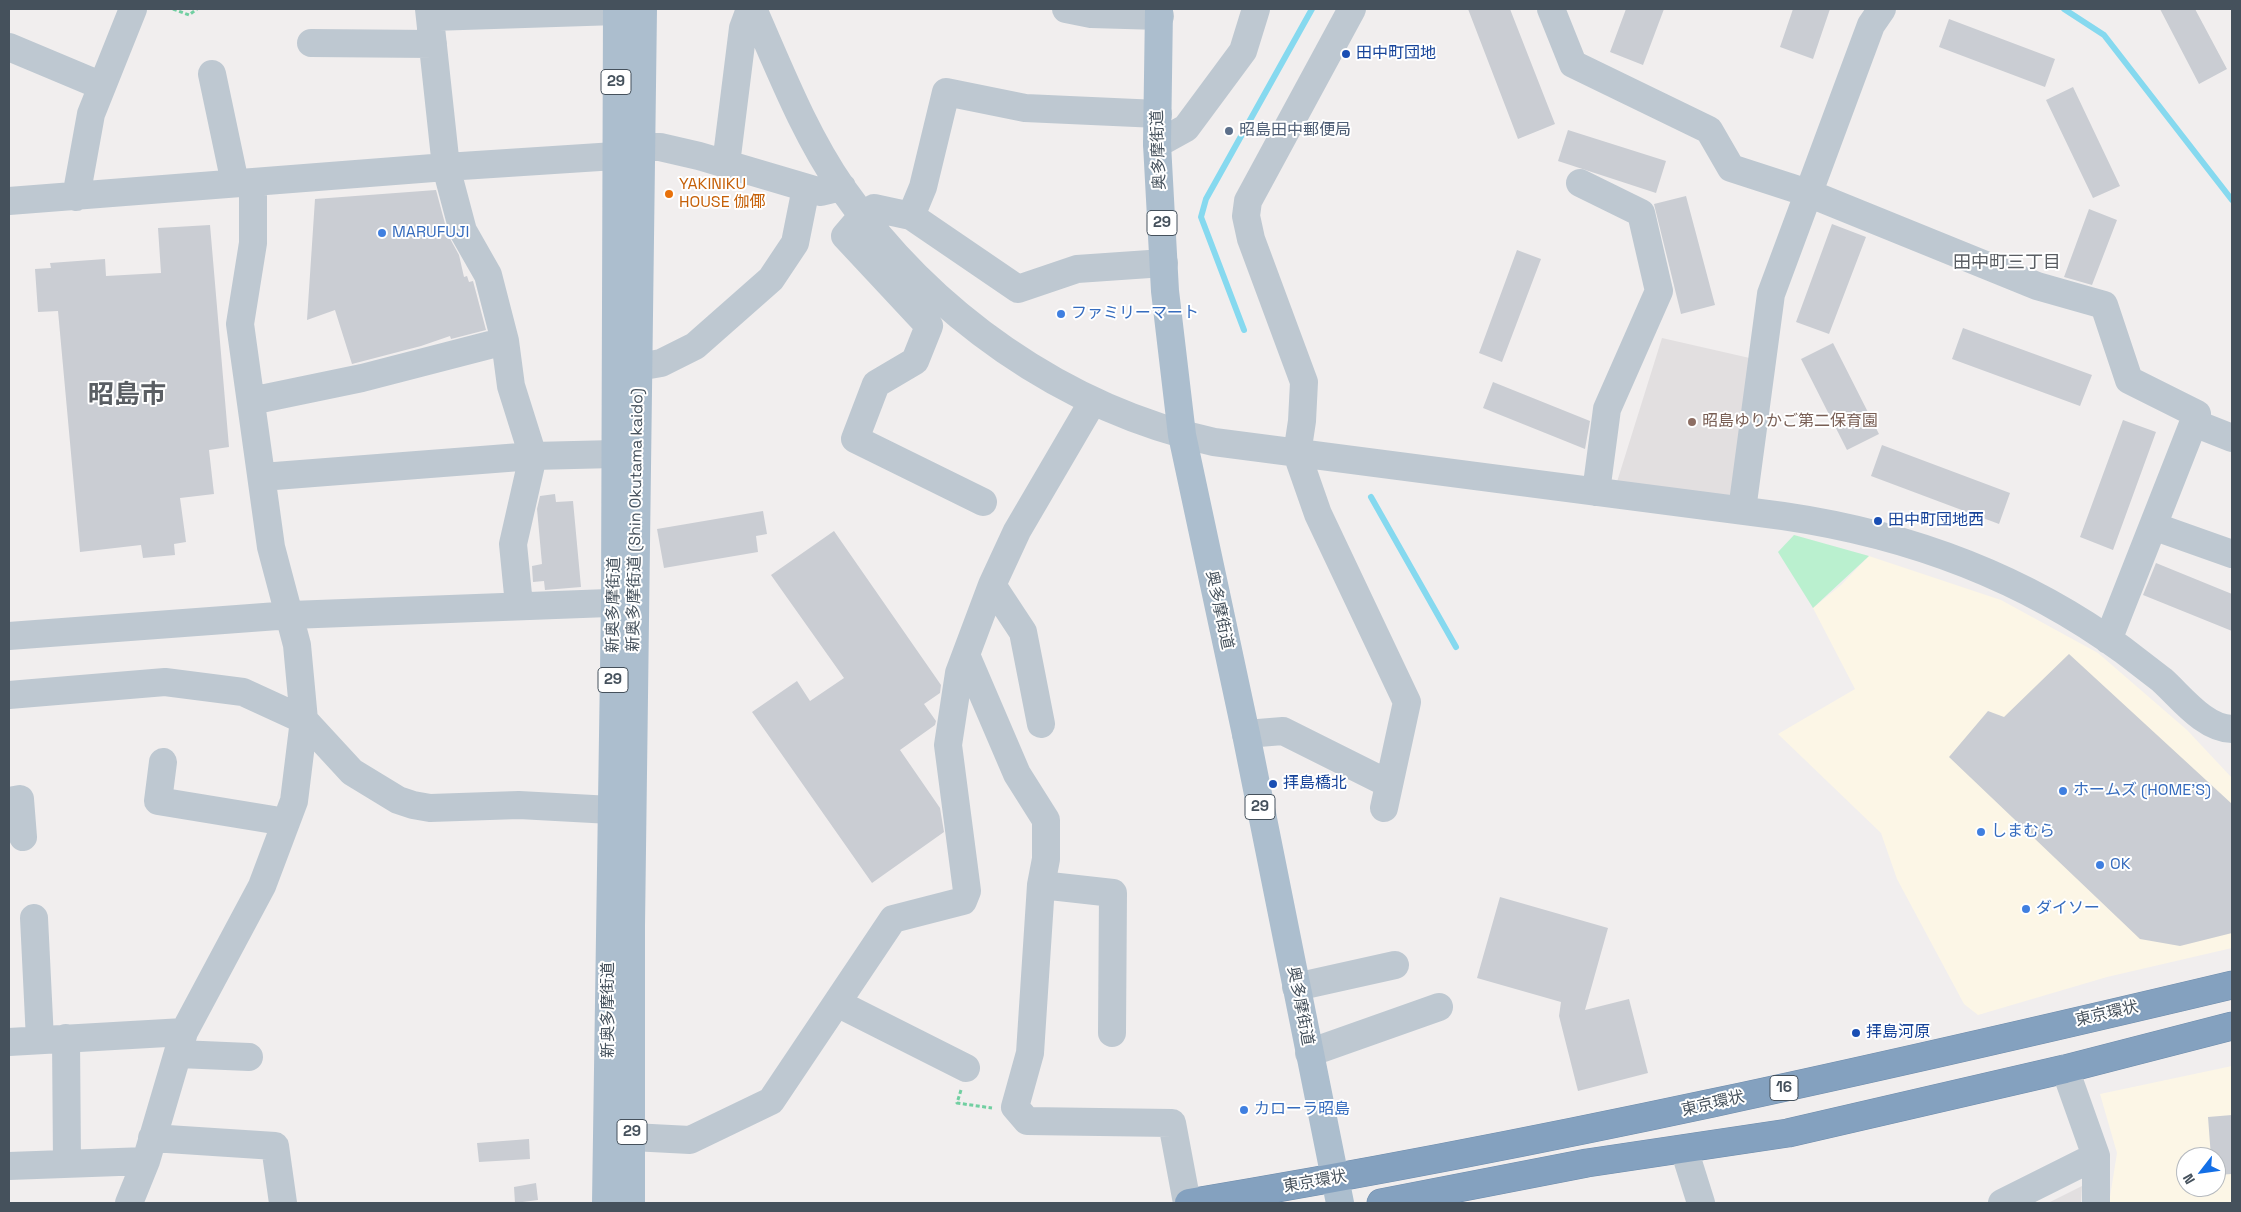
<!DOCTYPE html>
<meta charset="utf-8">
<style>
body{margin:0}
#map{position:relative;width:2241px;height:1212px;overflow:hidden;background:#f1eeee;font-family:"Space Grotesk",sans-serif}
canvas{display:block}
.frame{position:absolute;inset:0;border:10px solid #45515c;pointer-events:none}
.north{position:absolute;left:2176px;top:1147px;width:50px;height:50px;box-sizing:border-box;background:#fff;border:1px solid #b5b9be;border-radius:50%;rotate:240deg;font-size:14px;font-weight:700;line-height:20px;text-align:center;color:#45515c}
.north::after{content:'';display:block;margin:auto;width:18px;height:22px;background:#136fe6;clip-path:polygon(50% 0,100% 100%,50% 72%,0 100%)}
</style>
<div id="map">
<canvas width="2241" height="1212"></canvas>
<div class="frame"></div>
<div class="north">N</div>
</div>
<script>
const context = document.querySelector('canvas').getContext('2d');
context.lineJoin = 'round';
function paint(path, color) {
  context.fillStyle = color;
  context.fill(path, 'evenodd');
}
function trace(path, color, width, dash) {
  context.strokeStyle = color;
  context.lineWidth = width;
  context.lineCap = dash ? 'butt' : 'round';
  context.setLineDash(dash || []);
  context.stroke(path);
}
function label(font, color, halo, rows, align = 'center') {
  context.font = font + ' "Space Grotesk","Noto Sans JP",sans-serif';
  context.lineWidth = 4;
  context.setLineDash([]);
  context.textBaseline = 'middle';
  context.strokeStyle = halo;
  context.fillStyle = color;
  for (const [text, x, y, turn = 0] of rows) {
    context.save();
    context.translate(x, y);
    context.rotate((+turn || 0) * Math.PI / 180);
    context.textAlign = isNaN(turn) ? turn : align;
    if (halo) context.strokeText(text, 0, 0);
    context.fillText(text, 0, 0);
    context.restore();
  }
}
paint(new Path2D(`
 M1869,556L2001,600L2098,653L2187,730L2232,778V948L2107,977L1978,1015L1964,1004L1897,879L1881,833L1778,734L1855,689L1813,608L1841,585Z
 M2232,1066V1203H2109L2117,1153L2100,1094ZM2186,1157H2216V1187H2186Z`), '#fcf6e6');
paint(new Path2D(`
 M1662,338L1754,359L1739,503L1616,485Z
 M2082,1186L2081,1203H2048Z`), '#e2dfe0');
paint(new Path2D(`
 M1794,535L1869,556L1813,608L1778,552Z`), '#baf0cf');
trace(new Path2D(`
 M2064,9L2104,35L2232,200
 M1244,330L1201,217L1206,199L1312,9
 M1371,497L1456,647`), '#86d9ef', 6);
paint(new Path2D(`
 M1468,9H1510L1555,124L1518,139Z
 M1626,9H1664L1643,65L1610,52Z
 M1793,9H1830L1813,59L1780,47Z
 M2160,9H2195L2227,69L2199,84Z
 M1949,19L2055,59L2045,87L1939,47Z
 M2073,87L2120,186L2093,198L2046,100Z
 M1568,130L1666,161L1656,193L1558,161Z
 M436,190L448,235L459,255L464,277L467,276L469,282L473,281L486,330L451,339L450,336L421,346L352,364L335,310L307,320L315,199Z
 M1686,196L1715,305L1681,314L1654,204Z
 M2089,209L2117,220L2092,285L2064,277Z
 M1832,224L1866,237L1829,334L1796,322Z
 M210,225L229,447L209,450L214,494L180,498L186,542L174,544L175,555L143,558L141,545L80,552L58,311L38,312L35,269L51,268L50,263L105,259L106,276L161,273L158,228Z
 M1517,250L1541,259L1502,362L1479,353Z
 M1963,328L2092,375L2080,406L1952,359Z
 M1833,343L1879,434L1847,450L1801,359Z
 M1493,382L1590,421L1585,449L1483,408Z
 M2123,420L2156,432L2113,550L2080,537Z
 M1882,445L2010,493L1999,524L1871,476Z
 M555,494L556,502L573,501L581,587L545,590L544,581L533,582L532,566L542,564L537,509L540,496Z
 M763,511L767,534L756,536L758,552L664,568L657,529Z
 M834,531L941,685L940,693L924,704L936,721L935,725L900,750L940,808L944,832L872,883L752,712L797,681L810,701L844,678L771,575Z
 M2156,563L2232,594V631L2143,595Z
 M2069,654L2232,804V933L2180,946L2140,939L1949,757L1988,711L2004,717Z
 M1500,897L1608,928L1585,1010L1629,999L1648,1073L1578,1091L1559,1016L1561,1002L1477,978Z
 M2232,1115V1174L2216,1175V1157H2211L2208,1117Z
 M529,1139L530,1159L479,1162L477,1143Z
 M536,1183L538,1200L515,1203L514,1187Z`), '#cacdd3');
const highway = new Path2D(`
 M1189,1203C1540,1145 1886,1067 2232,985
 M1381,1203L1587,1163L1788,1133L2065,1069L2232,1026`);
trace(highway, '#6f8cab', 29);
trace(new Path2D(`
 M173,9L189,15L197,9
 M961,1090L957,1103L992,1108`), '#71cfa1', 3, [4, 2.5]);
trace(new Path2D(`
 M429,9L446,167L463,231L488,275L505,341L511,386L533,456L513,544L519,605
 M753,9C780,70 804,133 842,188C930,314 1064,409 1214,442L1783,516C1906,534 2022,576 2123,650C2136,660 2149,670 2162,680C2182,698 2204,728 2232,729
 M1066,9L1091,14L1160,16
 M1352,9L1248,201L1246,216L1251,239L1304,382L1302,421L1297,454L1318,514L1407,702L1384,808
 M1551,9L1573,64L1709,130L1731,168L1808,193L2037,286L2104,305L2129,380L2197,414L2108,640
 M432,17L617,11
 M311,43L433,44
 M9,47L102,86
 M212,74L235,183
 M1157,144L1186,128L1243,51L1256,9
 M726,164L743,28L750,9
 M1580,183L1641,213L1659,291L1607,409L1596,492
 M76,197L91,114L133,9
 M9,201L446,167L615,156L639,147H660L699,156L821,192L842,187
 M911,216L923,187L946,92L1025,108L1158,114
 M638,367L661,363L695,346L771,279L795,243L806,188
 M251,401L362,378L505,341
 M2194,423L2232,438
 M262,477L533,456L615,454
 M983,502L855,439L876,384L915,361L929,326L845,236L863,215L874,208L911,216L1018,289L1077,269L1164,263
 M1742,510L1771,294L1871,25L1882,9
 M2153,526L2232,554
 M992,585L1023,632L1041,724
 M9,636L291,615L635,602
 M966,655L1017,774L1046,820V859L1041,885L1030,1053L1015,1107L1027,1121L1172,1123L1187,1203
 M9,695L165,682L243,692L304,720L352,772L398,800L413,805L430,808L519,805L611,810
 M1246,734L1283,731L1389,784
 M163,762L158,801L286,822
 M9,801L20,799L23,837
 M1041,885L1113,893L1112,1033
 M34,918L40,1040
 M1296,987L1395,965
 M837,1003L966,1068
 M66,1038L67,1164
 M9,1042L184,1032
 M1309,1053L1439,1007
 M179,1054L249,1057
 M2065,1069L2096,1156V1203
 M632,1137L690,1140L771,1101L893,919L963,901L967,891L948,745L959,673L992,585L1017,531L1093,401
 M152,1138L275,1146L283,1203
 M1684,1149L1701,1203
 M9,1166L146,1161
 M129,1203L146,1161L184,1032L262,886L294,801L304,720L297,645L271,547L240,324L253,243V182
 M2002,1203L2096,1156`), '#bec8d1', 28);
trace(new Path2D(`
 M1159,9L1157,144L1165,291L1182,435L1246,734L1340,1203
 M606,1203L615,602L617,9
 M631,1203V925L643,9`), '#acbece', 28);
trace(highway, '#84a1bf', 28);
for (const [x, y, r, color] of [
 [1346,54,5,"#1a4fb4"],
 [1229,131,5,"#5c6f8a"],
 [669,194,5,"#e8710a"],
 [382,233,5,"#3f7fe0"],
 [1061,314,5,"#3f7fe0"],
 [1692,422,5,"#8d6e63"],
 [1878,521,5,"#1a4fb4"],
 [1273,784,5,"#1a4fb4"],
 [2063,791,5,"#3f7fe0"],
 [1981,832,5,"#3f7fe0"],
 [2100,865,5,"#3f7fe0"],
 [2026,909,5,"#3f7fe0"],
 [1856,1033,5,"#1a4fb4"],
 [1244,1110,5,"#3f7fe0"]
]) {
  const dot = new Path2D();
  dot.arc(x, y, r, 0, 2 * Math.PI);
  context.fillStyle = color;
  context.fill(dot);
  trace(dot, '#fff', 2);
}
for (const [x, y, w] of [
 [616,82,30],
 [1162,223,30],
 [613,680,30],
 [1260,807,30],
 [1784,1088,28],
 [632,1132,30]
]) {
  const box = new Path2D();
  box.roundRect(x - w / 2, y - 12.5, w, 25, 4);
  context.fillStyle = '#fff';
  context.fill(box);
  trace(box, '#45515c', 1);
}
label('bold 15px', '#45515c', null, [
 ["29",616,82],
 ["29",1162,223],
 ["29",613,680],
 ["29",1260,807],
 ["16",1784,1088],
 ["29",632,1132]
]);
label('16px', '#164399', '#fff', [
 ["田中町団地",1356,54],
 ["田中町団地西",1888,521],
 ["拝島橋北",1283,784],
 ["拝島河原",1866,1033]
], 'left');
label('16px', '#4e5e75', '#fff', [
 ["昭島田中郵便局",1239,131]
], 'left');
label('16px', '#45515c', '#fff', [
 ["奥多摩街道",1159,150,-92],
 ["新奥多摩街道 (Shin Okutama kaido)",636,520,-89],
 ["新奥多摩街道",614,605,-89],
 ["奥多摩街道",1219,610,78],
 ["奥多摩街道",1300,1006,79],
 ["新奥多摩街道",609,1010,-90],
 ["東京環状",2107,1014,-13],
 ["東京環状",1713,1104,-13],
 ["東京環状",1315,1182,-10]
]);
label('16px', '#c56008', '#fff', [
 ["YAKINIKU",679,185],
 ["HOUSE 伽倻",679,203]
], 'left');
label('16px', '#366cbe', '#fff', [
 ["MARUFUJI",392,233],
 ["ファミリーマート",1071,314],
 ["ホームズ (HOME'S)",2073,791],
 ["しまむら",1991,832],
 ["OK",2110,865],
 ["ダイソー",2036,909],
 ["カローラ昭島",1254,1110]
], 'left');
label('16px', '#785e54', '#fff', [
 ["昭島ゆりかご第二保育園",1702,422]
], 'left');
label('18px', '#5a5e63', '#fff', [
 ["田中町三丁目",2007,263]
]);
label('bold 26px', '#5a5e63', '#fff', [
 ["昭島市",127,396]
]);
</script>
